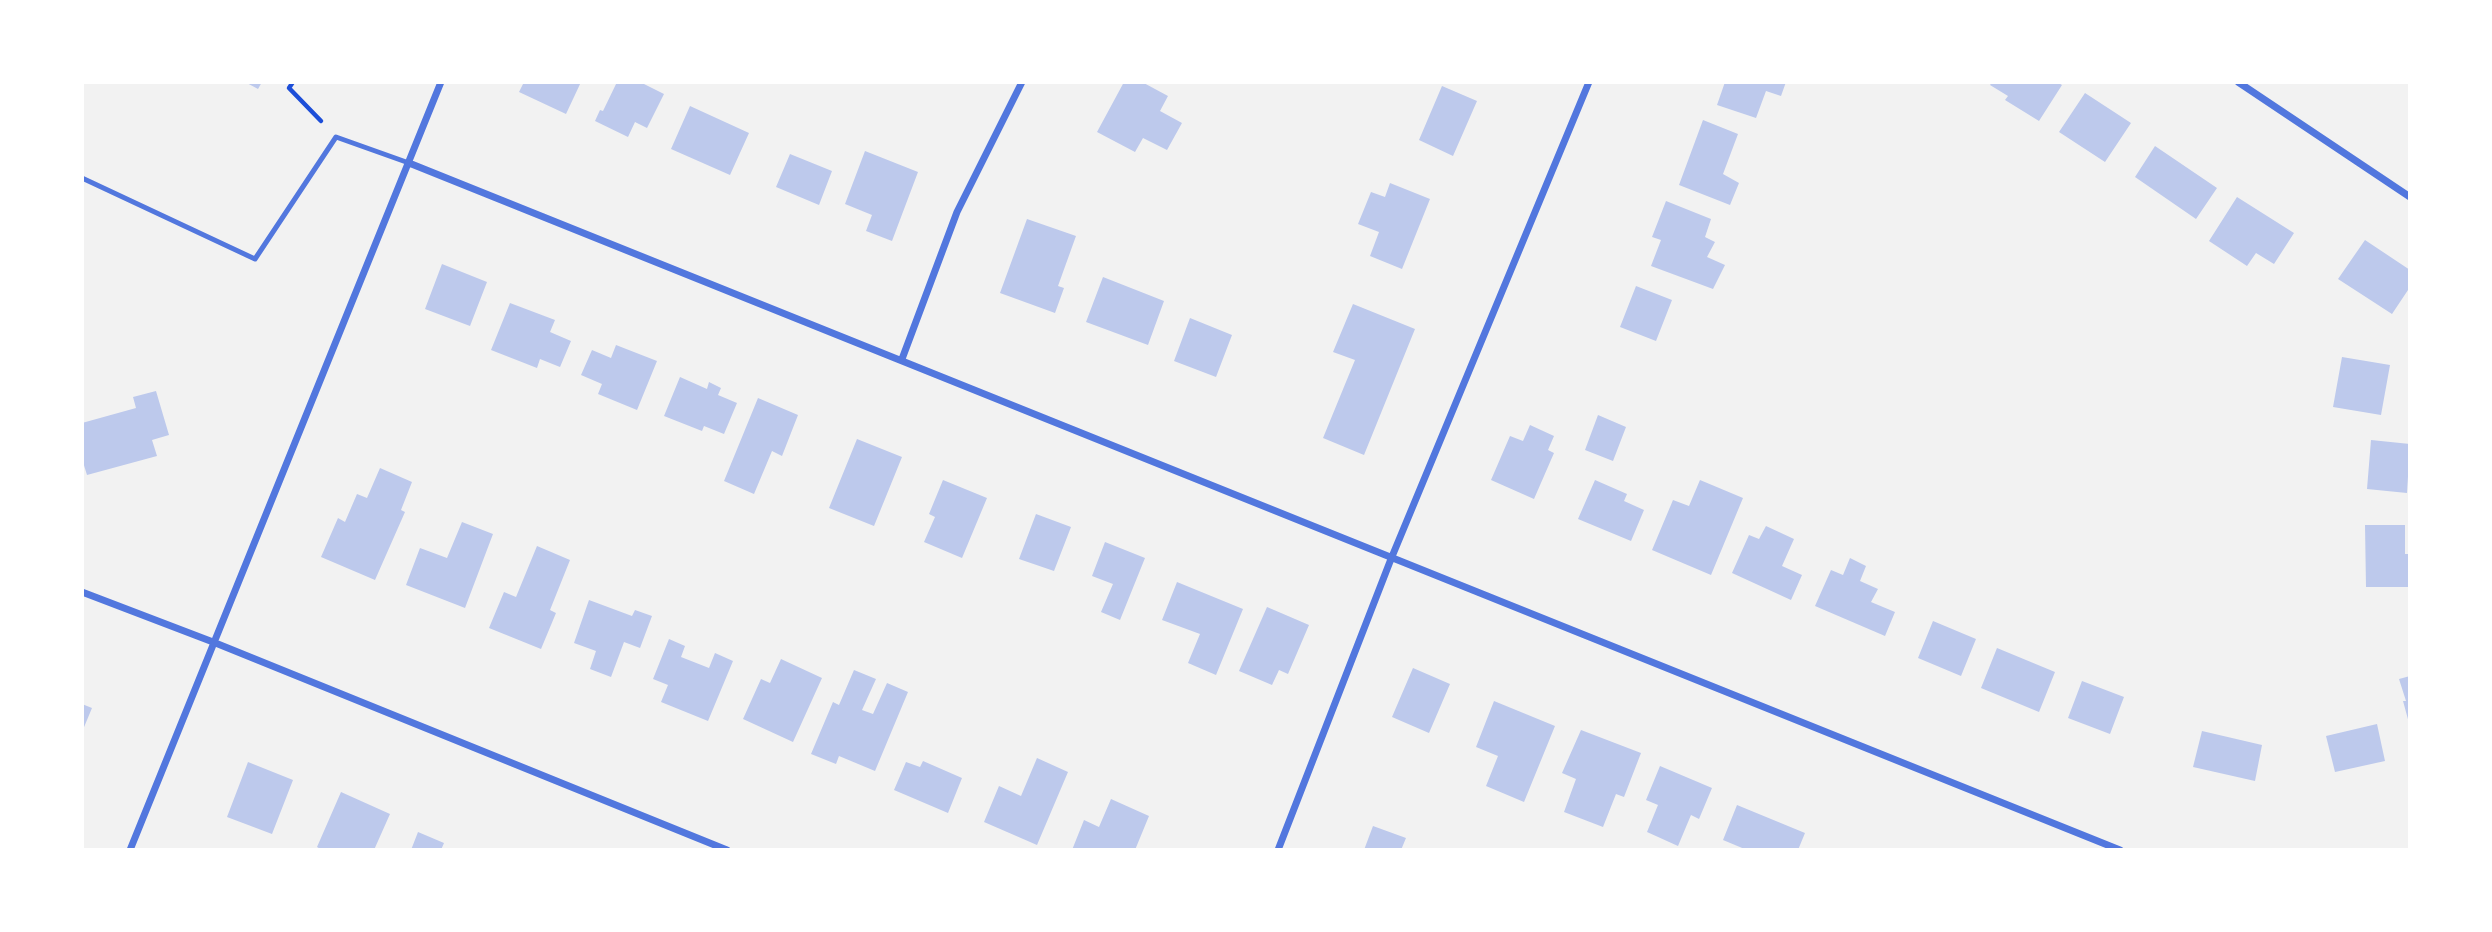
<!DOCTYPE html>
<style>
body{margin:0}
#map{position:relative;width:2492px;height:932px;overflow:hidden;background:#f2f2f2;font-family:"PT Serif",serif}
canvas{display:block}
.frame{position:absolute;inset:0;border:84px solid #fff;pointer-events:none}
</style>
<div id="map">
<canvas width="2492" height="932"></canvas>
<div class="frame"></div>
</div>
<script>
const context = document.querySelector('canvas').getContext('2d');
context.lineJoin = 'round';
function paint(path, color) {
  context.fillStyle = color;
  context.fill(path, 'evenodd');
}
function trace(path, color, width, dash) {
  context.strokeStyle = color;
  context.lineWidth = width;
  context.lineCap = dash ? 'butt' : 'round';
  context.setLineDash(dash || []);
  context.stroke(path);
}
paint(new Path2D(`
 M245,82H262L258,89Z
 M524,82H581L566,114L519,92Z
 M617,82H640L664,94L647,128L635,122L628,137L595,121L600,110L603,111Z
 M1124,82H1142L1168,96L1160,111L1182,123L1167,150L1143,138L1135,152L1097,132Z
 M1725,82H1786L1781,96L1766,91L1756,118L1717,105Z
 M1992,82H2057L2062,85L2039,121L2005,100L2008,96L1990,85Z
 M1442,86L1477,101L1453,156L1419,140Z
 M2085,93L2131,123L2105,162L2059,132Z
 M690,106L749,133L730,175L671,149Z
 M1703,120L1738,134L1723,174L1739,183L1730,205L1679,185Z
 M2155,146L2217,188L2196,219L2135,177Z
 M865,151L918,172L892,241L866,231L872,215L845,204Z
 M790,154L832,171L819,205L776,187Z
 M1390,183L1430,199L1402,269L1370,256L1379,232L1358,224L1371,192L1385,197Z
 M2237,197L2294,233L2274,264L2256,253L2247,266L2209,241Z
 M1666,201L1711,219L1705,237L1715,242L1707,257L1725,265L1713,289L1651,266L1661,240L1652,237Z
 M1027,219L1076,236L1058,286L1064,288L1055,313L1000,293Z
 M2365,240L2410,270V287L2392,314L2338,279Z
 M442,264L487,282L470,326L425,309Z
 M1103,277L1164,301L1148,345L1086,322Z
 M1636,286L1672,300L1656,341L1620,327Z
 M510,303L555,320L550,332L571,341L560,367L540,359L537,368L491,350Z
 M1353,304L1415,329L1364,455L1323,438L1355,360L1333,352Z
 M1190,318L1232,335L1216,377L1174,361Z
 M616,345L657,361L637,410L598,394L602,384L581,375L592,350L611,358Z
 M2342,357L2390,365L2381,415L2333,407Z
 M680,377L707,389L709,382L721,388L718,395L737,403L724,434L704,426L702,431L664,416Z
 M156,391L169,435L152,440L157,456L87,475L82,459V423L136,408L133,397Z
 M758,398L798,415L782,456L772,451L754,494L724,481Z
 M1598,415L1626,427L1613,461L1585,450Z
 M1530,425L1554,436L1548,450L1554,453L1534,499L1491,480L1510,436L1523,441Z
 M857,439L902,457L874,526L829,508Z
 M2371,440L2410,444L2407,493L2367,489Z
 M380,468L412,482L401,510L405,512L375,580L321,557L338,518L345,522L357,494L367,498Z
 M943,480L987,498L962,558L924,542L935,517L929,514Z
 M1595,480L1627,494L1624,501L1644,510L1631,541L1578,519Z
 M1700,480L1743,498L1711,575L1652,550L1673,500L1689,506Z
 M1036,514L1071,527L1054,571L1019,559Z
 M462,522L493,534L465,608L406,585L420,548L447,558Z
 M2365,525H2405V554H2410V587H2366Z
 M1766,526L1794,539L1782,566L1802,575L1791,600L1732,573L1749,535L1759,539Z
 M1105,542L1145,558L1120,620L1101,612L1113,584L1092,576Z
 M537,546L570,560L550,610L556,613L541,649L489,628L504,592L516,597Z
 M1850,558L1866,566L1860,581L1878,589L1871,602L1895,612L1885,636L1815,606L1831,570L1843,575Z
 M1177,582L1243,609L1216,675L1188,663L1200,634L1162,620Z
 M589,600L632,616L635,610L652,616L640,648L624,642L611,677L590,669L596,651L574,643Z
 M1267,607L1309,625L1288,674L1279,670L1272,685L1239,671Z
 M1933,621L1976,639L1961,676L1918,658Z
 M669,639L685,646L681,657L709,668L715,653L733,661L708,721L661,702L668,685L653,679Z
 M1997,648L2055,672L2039,712L1981,688Z
 M781,659L822,678L793,742L743,719L761,679L770,683Z
 M1413,668L1450,684L1429,733L1392,717Z
 M854,670L876,679L862,710L873,714L887,683L908,692L875,771L839,756L836,764L811,754L833,702L839,705Z
 M2410,676V723H2409L2403,701H2406L2399,679Z
 M2082,681L2124,697L2110,734L2068,718Z
 M1494,701L1555,726L1524,802L1486,786L1498,756L1476,747Z
 M82,704L92,708L82,732Z
 M2377,724L2385,761L2335,772L2326,736Z
 M1581,730L1641,753L1624,797L1616,794L1603,827L1564,812L1576,779L1562,773Z
 M2202,731L2262,745L2255,781L2193,767Z
 M1037,758L1068,772L1037,845L984,822L999,786L1021,796Z
 M923,761L962,778L948,813L894,790L906,762L920,767Z
 M248,762L293,780L272,834L227,817Z
 M1660,766L1712,788L1699,819L1691,815L1678,846L1647,832L1658,805L1646,800Z
 M341,792L390,814L374,850H322L317,847Z
 M1111,799L1149,816L1135,850H1072L1084,820L1099,827Z
 M1737,805L1805,833L1798,850H1747L1723,840Z
 M1373,826L1406,838L1401,850H1364Z
 M418,832L444,843L441,850H411Z`), '#bdc9ec');
trace(new Path2D(`
 M293,82L289,88L321,121`), '#1d4ed8', 4.5);
trace(new Path2D(`
 M82,178L255,259L336,137L409,163`), '#5277de', 5);
trace(new Path2D(`
 M2238,82L2410,197
 M409,163L2120,850
 M902,359L957,212L1022,82
 M82,592L213,642L727,850
 M130,850L441,82
 M1278,850L1391,559L1589,82`), '#5277de', 7);
</script>
